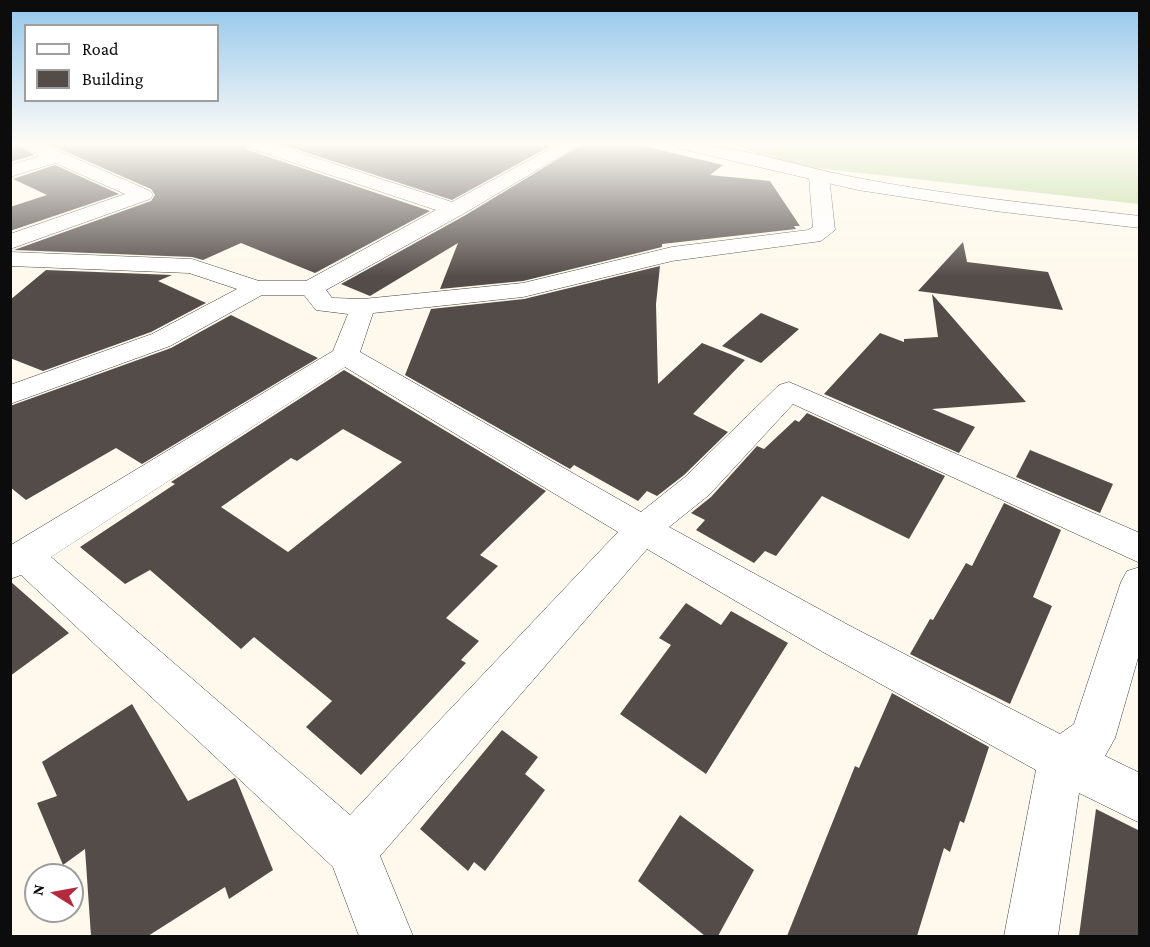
<!DOCTYPE html>
<style>
body{margin:0}
#map{position:relative;width:1150px;height:947px;overflow:hidden;background:#fef9ec;font-family:"Crimson Pro",serif}
canvas{display:block}
.frame{position:absolute;inset:0;border:12px solid #0c0c0c;pointer-events:none}
.legend{position:absolute;left:24px;top:24px;width:195px;height:78px;box-sizing:border-box;background:#fff;border:2px solid #9e9e9e;margin:0;padding:8px 10px;list-style:none;font-size:18px;color:#0c0c0c}
.legend li{display:flex;align-items:center;gap:12px;height:30px}
.legend b{width:30px;border:2px solid #9e9e9e}
.north{position:absolute;left:24px;top:863px;width:60px;height:60px;box-sizing:border-box;background:#fff;border:2px solid #9e9e9e;border-radius:50%;rotate:281deg;font-size:16px;font-weight:700;line-height:24px;text-align:center;color:#0c0c0c}
.north::after{content:'';display:block;margin:auto;width:21px;height:27px;background:#b42b3d;clip-path:polygon(50% 0,100% 100%,50% 72%,0 100%)}
</style>
<div id="map">
<canvas width="1150" height="947"></canvas>
<div class="frame"></div>
<ul class="legend">
<li><b style="height:8px;background:#fff"></b>Road</li>
<li><b style="height:16px;background:#544c49"></b>Building</li>
</ul>
<div class="north">N</div>
</div>
<script>
const context = document.querySelector('canvas').getContext('2d');
context.lineJoin = 'round';
function paint(path, color) {
  context.fillStyle = color;
  context.fill(path, 'evenodd');
}
function trace(path, color, width, dash) {
  context.strokeStyle = color;
  context.lineWidth = width;
  context.lineCap = dash ? 'butt' : 'round';
  context.setLineDash(dash || []);
  context.stroke(path);
}
paint(new Path2D(`
 M732,144H1139V204L789,165Z`), '#b9d697');
paint(new Path2D(`
 M10,144H17L34,155L10,162Z
 M48,144H244L248,150L430,211L315,273L241,243L203,260L192,257L14,250L151,201L155,195L151,189Z
 M280,144H554L452,200Z
 M583,144H635L723,165L710,175L770,181L800,226H794L796,229L662,244V247L523,281L440,289L458,243L370,296L341,284L464,216Z
 M55,165L119,194L10,231V207L47,195L13,179Z
 M963,242L967,262L1048,272L1063,310L918,291Z
 M660,266L656,304L658,384L702,343L745,360L693,414L728,432L684,475L657,496L647,491L638,501L574,465L570,469L405,375L431,309L524,299Z
 M46,270L172,275L158,281L206,303L151,332L43,371L10,358V300Z
 M932,294L1026,402L932,409L975,427L959,453L824,394L880,333L904,342V339L938,337Z
 M761,313L799,329L761,363L722,346Z
 M231,315L318,358L142,464L116,448L26,500L10,487V406L171,348Z
 M344,370L546,491L480,555L498,566L446,618L479,641L461,660L466,663L361,775L306,727L332,701L254,637L241,649L150,570L125,584L80,547L175,484L171,482ZM343,429L402,462L288,552L221,507L291,458L297,461Z
 M807,413L945,476L909,539L822,496L776,556L765,551L754,563L696,530L705,520L691,513L711,497L757,446L764,449L795,420L799,422Z
 M1030,450L1113,484L1100,513L1016,477Z
 M1004,503L1061,530L1033,597L1052,606L1010,704L910,654L930,619L933,620L966,563L972,566Z
 M10,581L69,633L10,676Z
 M686,603L721,625L731,611L788,643L706,774L620,714L671,645L659,638Z
 M892,693L989,747L964,823L960,821L950,852L944,848L917,936H787L855,766L859,768Z
 M132,704L188,801L235,778L237,781L273,870L229,899L225,887L148,936H91L85,849L63,865L37,803L57,796L42,762Z
 M502,730L538,757L525,774L545,790L485,871L474,862L468,871L420,829Z
 M1096,809L1140,831V936H1079Z
 M680,815L754,870L718,936H705L638,881Z`), '#544c49');
const minor = new Path2D(`
 M19,144H43L150,191L153,195L150,199L10,249V234L125,194L55,163L10,177V165L40,156Z
 M246,144H273L452,202L559,144H581L463,214L326,290L332,298L363,299L523,283L672,247L808,230L813,227L809,177L812,173H826L829,177L835,230L821,241L672,261L523,297L373,313L360,352L641,512L685,477L779,385L789,382L1140,533V563L793,404L709,495L669,527L852,627L1060,734L1074,724L1121,582L1127,571L1140,567V651L1115,738L1105,756L1140,773V823L1079,793L1058,936H1004L1036,770L823,652L647,549L380,856L413,936H359L333,867L21,575L10,579L11,545L333,351L348,314L316,310L304,295H262L170,346L10,404V385L152,334L237,289L189,273L10,266V252L192,259L259,281H306L436,210L249,148ZM345,367L618,532L350,815L51,557Z`);
const tertiary = new Path2D(`
 M674,144C736,143 797,167 858,178C951,196 1046,205 1140,216V228L995,211L858,190L677,148Z`);
trace(minor, '#3f3f3f', 1);
trace(tertiary, '#3f3f3f', 1);
paint(minor, '#fff');
paint(tertiary, '#fff');
const sky = context.createLinearGradient(0, 0, 0, 277);
sky.addColorStop(0, '#93c6ec');
sky.addColorStop(0.52, '#fffcf6');
sky.addColorStop(1, '#fffcf600');
context.fillStyle = sky;
context.fillRect(0, 0, 1150, 277);
</script>
